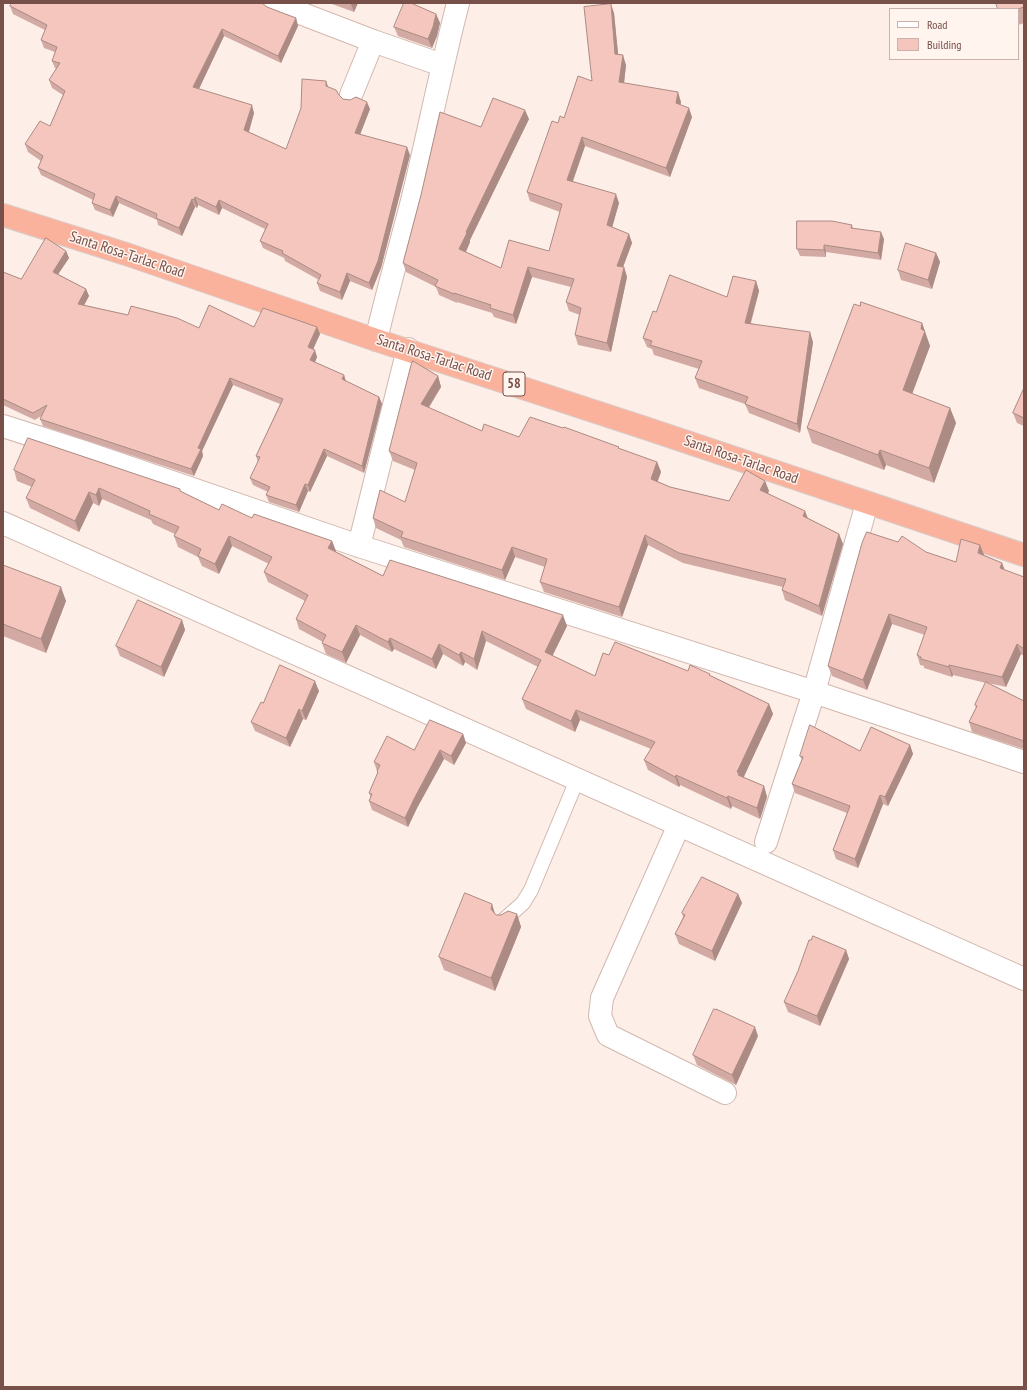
<!DOCTYPE html>
<style>
body{margin:0}
#map{position:relative;width:1027px;height:1390px;overflow:hidden;background:#fdefe7;font-family:"PT Sans Narrow",sans-serif}
canvas{display:block}
.frame{position:absolute;inset:0;border:4px solid #78504a;pointer-events:none}
.legend{position:absolute;left:889px;top:8px;width:130px;height:52px;box-sizing:border-box;background:#fff4ee;border:1px solid #c9b2ac;margin:0;padding:5px 7px;list-style:none;font-size:12px;color:#78504a}
.legend li{display:flex;align-items:center;gap:8px;height:20px}
.legend b{width:20px;border:1px solid #c9b2ac}
</style>
<div id="map">
<canvas width="1027" height="1390"></canvas>
<div class="frame"></div>
<ul class="legend">
<li><b style="height:5px;background:#fff"></b>Road</li>
<li><b style="height:11px;background:#f4c6bd"></b>Building</li>
</ul>
</div>
<script>
const context = document.querySelector('canvas').getContext('2d');
context.lineJoin = 'round';
function trace(path, color, width, dash) {
  context.strokeStyle = color;
  context.lineWidth = width;
  context.lineCap = dash ? 'butt' : 'round';
  context.setLineDash(dash || []);
  context.stroke(path);
}
function paint(path, color) {
  context.fillStyle = color;
  context.fill(path, 'evenodd');
}
function label(font, color, halo, rows, align = 'center') {
  context.font = font + ' "PT Sans Narrow",sans-serif';
  context.lineWidth = 3;
  context.setLineDash([]);
  context.textBaseline = 'middle';
  context.strokeStyle = halo;
  context.fillStyle = color;
  for (const [text, x, y, turn = 0] of rows) {
    context.save();
    context.translate(x, y);
    context.rotate((+turn || 0) * Math.PI / 180);
    context.textAlign = isNaN(turn) ? turn : align;
    if (halo) context.strokeText(text, 0, 0);
    context.fillText(text, 0, 0);
    context.restore();
  }
}
const service = new Path2D(`
 M504,920L523,903L531,890L577,780`);
const minor = new Path2D(`
 M274,3L373,41L442,65
 M351,95L373,41
 M376,340C387,293 400,247 412,201C428,135 441,69 458,3
 M3,426L87,453L359,546L814,692L1024,762
 M359,546L408,349
 M679,825L602,998L600,1016L608,1035L725,1093
 M766,842L814,692L867,503`);
const tertiary = new Path2D(`
 M3,523L1024,979`);
const trunk = new Path2D(`
 M3,215L129,255L376,340L648,429L1024,555`);
trace(service, '#d2b7ae', 16);
trace(minor, '#d2b7ae', 24);
trace(tertiary, '#d2b7ae', 24);
trace(trunk, '#d9cecc', 24);
trace(service, '#fff', 14);
trace(minor, '#fff', 22);
trace(tertiary, '#fff', 22);
trace(trunk, '#fbb29c', 22);
paint(new Path2D(`
 M332,3H358L354,12L332,4Z
 M1024,3V23L1018,25V9Z
 M10,6L267,7L296,18L298,26L281,63L224,36L199,89L254,113L249,132L286,149L329,87L343,99L370,109L360,134L410,155L381,268L372,290L350,281L342,300L320,291L317,283L319,280L285,261L284,258L263,248L260,241L265,229L222,208L219,215L198,205L197,208L195,207L182,236L158,225L157,220L119,203L113,217L95,210L92,203L93,200L41,175L38,168L41,161L28,152L25,144L50,126L63,95L52,88L49,80L56,69L55,68L52,61L55,52L44,48L41,40L45,30L13,14Z
 M614,13L618,55L626,65L624,83L681,102L680,105L692,117L670,177L585,146L573,181L619,203L612,227L629,234L632,243L623,267H624L627,277L611,352L578,345L575,335L580,315L569,311L566,302L571,287L532,277L516,324L494,317L492,313L457,302V303L439,295L436,287L406,272L403,263L481,127L529,119L470,240V242L466,252L501,268L549,251L560,212L530,201L527,192L558,123L564,118L592,81Z
 M436,14L440,23L437,36L432,48L398,36L394,27Z
 M852,225L853,228L884,239L881,260L826,252V257L800,256L797,249Z
 M66,251L69,258L58,274L86,289L89,296L84,305L128,315L199,328L254,327H317L320,334L313,349L317,357L315,362L344,375L346,381L379,397L382,404L364,473L327,456L310,492L308,491L299,512L269,502L266,495L268,492L253,485L250,478L258,462L256,456L280,404L233,385L202,451L203,456L194,476L43,426L40,419L41,416L35,420L3,405V272L21,279Z
 M936,253L940,262L932,289L901,280L898,270Z
 M756,281L759,291L751,323L813,342L800,433L749,413L745,404L699,388L695,378L699,369L654,355L652,349L647,347L643,338L656,312L727,297Z
 M860,306L922,323L930,346L912,394L950,408L956,423L934,483L886,465L884,470L812,443L807,428Z
 M438,376L441,387L429,408L482,431L519,437L619,449L657,462L661,472L657,481L670,487L729,501L765,481L769,491L768,493L808,518L839,534L843,544L822,616L785,600L782,590L783,587L683,563L648,545L622,617L544,592L540,582L545,567L515,557L505,580L404,547L401,540L376,528L373,518L405,502L415,470L393,461L389,451Z
 M1024,388V426L1017,423L1013,413Z
 M14,470L180,489V491L219,510L252,518L332,541L336,552L383,576L567,626L552,656L595,676L609,655L711,676L769,704L773,714L743,777L764,786L767,797L760,819L732,806L731,809L680,785L679,787L648,770L644,760L651,749L580,720L575,732L526,709L522,699L538,667L486,641L477,670L465,662L463,666L443,654L436,669L394,649L392,652L360,635L346,663L326,654L322,643L323,642L299,629L296,619L305,601L268,582L264,572L269,564L232,546L219,574L202,566L198,557L178,547L174,536L175,534L153,524L151,520L102,499L99,506L93,503L79,532L30,508L26,498L32,487L17,481Z
 M980,545L984,555L1002,563L1004,570L1024,577V656L1021,654L1006,687L988,683L1024,701V749L972,732L969,722L976,708L975,705L986,683L953,675L952,677L924,668V666L920,665L917,655L925,635L892,624L867,690L832,676L828,666L926,552L956,562Z
 M3,565L66,601L46,653L3,636Z
 M182,620L185,630L164,677L120,656L116,646Z
 M319,691L306,720L303,719L290,747L255,731L251,722L263,703Z
 M463,734L466,743L454,765L444,759L417,808L408,827L372,810L369,801L371,798L369,793L378,774L374,762Z
 M910,745L913,754L888,806L883,804L858,868L836,859L833,850L847,813L795,793L792,784L802,760L800,756Z
 M738,894L742,903L715,961L679,944L675,934L683,917L682,913Z
 M517,914L521,927L495,991L444,970L439,957L496,915Z
 M846,950L849,959L820,1026L788,1012L784,1002Z
 M758,1036L736,1085L697,1065L693,1055Z`), '#d2aaa3');
paint(new Path2D(`
 M351,3H358L354,12L351,4Z
 M611,4L614,13L619,63L615,54Z
 M436,14L440,23L437,36L432,48L428,39Z
 M296,18L298,26L281,63L278,56Z
 M222,29L224,36L196,95L193,87Z
 M623,55L626,65L623,92L619,82Z
 M326,81L329,89L326,86Z
 M678,92L681,102L679,112L676,103Z
 M367,102L370,109L358,140L355,133Z
 M252,105L254,113L247,138L244,130Z
 M689,108L692,117L670,177L666,168Z
 M525,110L529,119L470,240V242L463,258L459,249L466,232Z
 M582,137L585,146L570,189L567,180Z
 M407,147L410,155L381,268L372,290L369,283Z
 M616,194L619,203L610,235L607,225Z
 M116,196L119,203L113,217L110,210Z
 M195,197L198,205L197,208L194,200Z
 M192,199L195,207L182,236L179,228Z
 M219,200L222,208L219,215L216,207Z
 M881,232L884,239L881,260L878,253Z
 M629,234L632,243L620,275L617,266Z
 M824,245L826,252V257L824,250Z
 M66,251L69,258L55,279L53,272Z
 M936,253L940,262L932,289L928,280Z
 M528,267L532,277L516,324L513,315Z
 M624,267L627,277L611,352L607,343Z
 M347,273L350,281L342,300L340,292Z
 M756,281L759,291L748,332L745,323Z
 M86,289L89,296L81,311L78,304Z
 M922,323L930,346L908,405L903,390Z
 M317,327L320,334L311,354L308,347Z
 M810,332L813,342L800,433L797,424Z
 M315,350L317,357L313,367L310,360Z
 M344,375L346,382L342,379Z
 M438,376L441,387L424,414L421,404Z
 M230,378L233,385L202,451L203,456L194,476L191,469L198,448Z
 M379,397L382,404L364,473L362,466Z
 M950,408L956,423L934,483L929,468Z
 M324,449L327,456L310,492L308,485Z
 M880,450L886,465L884,470L878,455Z
 M657,462L661,472L655,489L651,479Z
 M765,481L769,491L764,500L760,490Z
 M305,484L308,491L299,512L296,505Z
 M99,488L102,499L99,506L96,495Z
 M89,492L93,503L79,532L75,521Z
 M805,511L809,521L803,516Z
 M839,534L843,544L822,616L819,606Z
 M645,535L648,545L622,617L619,607Z
 M229,536L232,546L219,574L215,564Z
 M332,541L336,551L332,558L328,548Z
 M980,545L984,555L982,563L978,553Z
 M512,547L515,557L505,580L502,570Z
 M1002,563L1006,573L1000,568Z
 M61,587L66,601L46,653L41,639Z
 M889,614L892,624L867,690L863,680Z
 M563,615L567,626L549,663L545,652Z
 M182,620L185,630L164,677L161,667Z
 M356,625L360,635L346,663L342,652Z
 M482,631L486,641L477,670L474,659Z
 M390,638L394,649L392,652L388,642Z
 M439,644L443,654L436,669L432,659Z
 M1017,644L1021,654L1006,687L1002,677Z
 M461,652L465,662L463,666L459,655Z
 M949,665L953,675L952,677L949,667Z
 M315,681L319,691L306,720L302,711Z
 M769,704L773,714L742,781L737,772Z
 M299,709L303,719L290,747L286,738Z
 M576,710L580,720L575,732L571,721Z
 M463,734L466,743L454,765L451,756Z
 M910,745L913,754L888,806L885,797Z
 M440,750L444,759L417,808L408,827L405,818L414,799Z
 M676,775L680,785L679,787L675,777Z
 M764,786L767,797L760,819L757,808Z
 M880,795L883,804L858,868L855,859Z
 M728,796L732,806L731,809L727,798Z
 M738,894L742,903L715,961L712,951Z
 M492,904L496,917L491,909Z
 M517,914L521,927L495,991L491,978Z
 M846,950L849,959L820,1026L817,1016Z
 M755,1027L758,1036L736,1085L732,1075Z`), '#ab8b84');
const building = new Path2D(`
 M12,3H262L267,7L296,18L278,56L222,29L193,87L252,105L244,130L286,149L301,108L302,79L326,81V86L336,90L339,95L343,99L350,100L356,97L367,102L355,133L407,147L378,261L369,283L347,273L340,292L317,283L321,275L282,253L283,251L260,241L268,224L219,200L216,207L195,197L194,200L192,199L179,228L156,218L157,214L116,196L110,210L92,203L95,194L38,168L43,156L25,144L40,121L50,126L65,91L49,80L60,63L52,61L57,47L41,40L47,25L10,6Z
 M404,3H411L436,14L433,27L428,39L394,27Z
 M996,3H1024V7L1018,9H998Z
 M611,4L615,54L623,55L619,82L678,92L676,103L689,108L666,168L582,137L567,180L616,194L607,225L629,234L617,266L624,267L607,343L575,335L581,308L566,302L574,279L528,267L513,315L490,308L491,305L454,293V294L435,286L438,280L403,263L421,195L440,112L481,127L493,98L525,110L466,232L467,233L459,249L501,268L509,240L549,251L562,204L527,192L552,121L558,123L560,116L564,118L578,76L592,81L584,7Z
 M797,221H832L852,225L851,228L881,232L878,253L824,245V250L797,249Z
 M46,238L66,251L53,272L86,289L78,304L128,315L131,306L177,318L199,328L209,305L254,327L263,308L317,327L308,347L315,350L310,360L344,375L342,379L379,397L362,466L324,449L308,485L305,484L296,505L266,495L270,487L250,478L260,457L256,456L283,399L230,378L198,448L201,449L191,469L40,419L47,405L33,413L3,399V272L21,279Z
 M906,243L936,253L928,280L898,270Z
 M670,275L727,297L733,276L756,281L745,323L810,332L797,424L745,404L748,397L695,378L702,361L650,345L652,341L643,338L653,311L656,312Z
 M861,302L922,323L921,329L925,331L903,390L950,408L929,468L880,450L878,455L807,428L854,304L860,306Z
 M413,361L438,376L421,404L482,431L484,424L519,437L530,417L563,428L564,427L619,447L618,448L657,462L651,479L670,487L729,501L746,470L765,481L760,490L805,511L803,516L839,534L819,606L782,590L786,579L679,553L645,535L619,607L540,582L547,559L512,547L502,570L401,537L403,532L373,518L380,490L405,502L417,463L389,451L411,365Z
 M1024,388V418L1013,413Z
 M28,438L180,489V491L219,510L222,504L252,518L254,514L332,541L328,548L383,576L390,560L563,615L545,652L595,676L603,653L609,655L615,642L688,671L690,665L710,674L709,675L769,704L737,772L739,773L738,775L764,786L757,808L728,796L727,798L676,775L675,777L644,760L655,742L576,710L571,721L522,699L541,660L482,631L474,659L461,652L459,655L439,644L432,659L390,638L388,642L356,625L342,652L322,643L326,635L296,619L308,595L264,572L272,557L229,536L215,564L198,556L201,549L174,536L179,527L149,514L150,511L99,488L96,495L89,492L75,521L26,498L35,480L14,470Z
 M867,532L898,542L902,536L926,552L956,562L961,539L980,545L978,553L1002,563L1000,568L1024,577V649L1017,644L1002,677L949,665V667L921,659V657L917,655L927,627L889,614L863,680L828,666L862,543Z
 M3,565L61,587L41,639L3,624Z
 M138,600L182,620L161,667L116,646Z
 M280,665L315,681L302,711L299,709L286,738L251,722L261,702L263,703Z
 M986,682L1024,701V741L969,722L977,706L975,705Z
 M430,720L463,734L451,756L440,750L414,799L405,818L369,801L372,794L369,793L378,772L377,771L380,765L374,762L387,736L414,750Z
 M810,725L860,751L871,727L910,745L885,797L880,795L855,859L833,850L850,806L792,784L803,757L800,756Z
 M702,877L738,894L712,951L675,934L685,915L682,913Z
 M465,893L492,904L491,909L496,915H501L508,911L517,914L491,978L439,957Z
 M813,936L846,950L817,1016L784,1002L798,971L809,940H811Z
 M714,1009L716,1010V1009L755,1027L732,1075L693,1055Z`);
paint(building, '#f4c6bd');
trace(building, '#ab8b84', 1);
for (const [x, y, w] of [
 [514,384,22]
]) {
  const box = new Path2D();
  box.roundRect(x - w / 2, y - 12, w, 24, 3);
  context.fillStyle = '#fff4ee';
  context.fill(box);
  trace(box, '#78504a', 1);
}
label('bold 14px', '#78504a', null, [
 ["58",514,384]
]);
label('15px', '#78504a', '#fff4ee', [
 ["Santa Rosa-Tarlac Road",127,255,18],
 ["Santa Rosa-Tarlac Road",434,358,18],
 ["Santa Rosa-Tarlac Road",741,460,19]
]);
</script>
